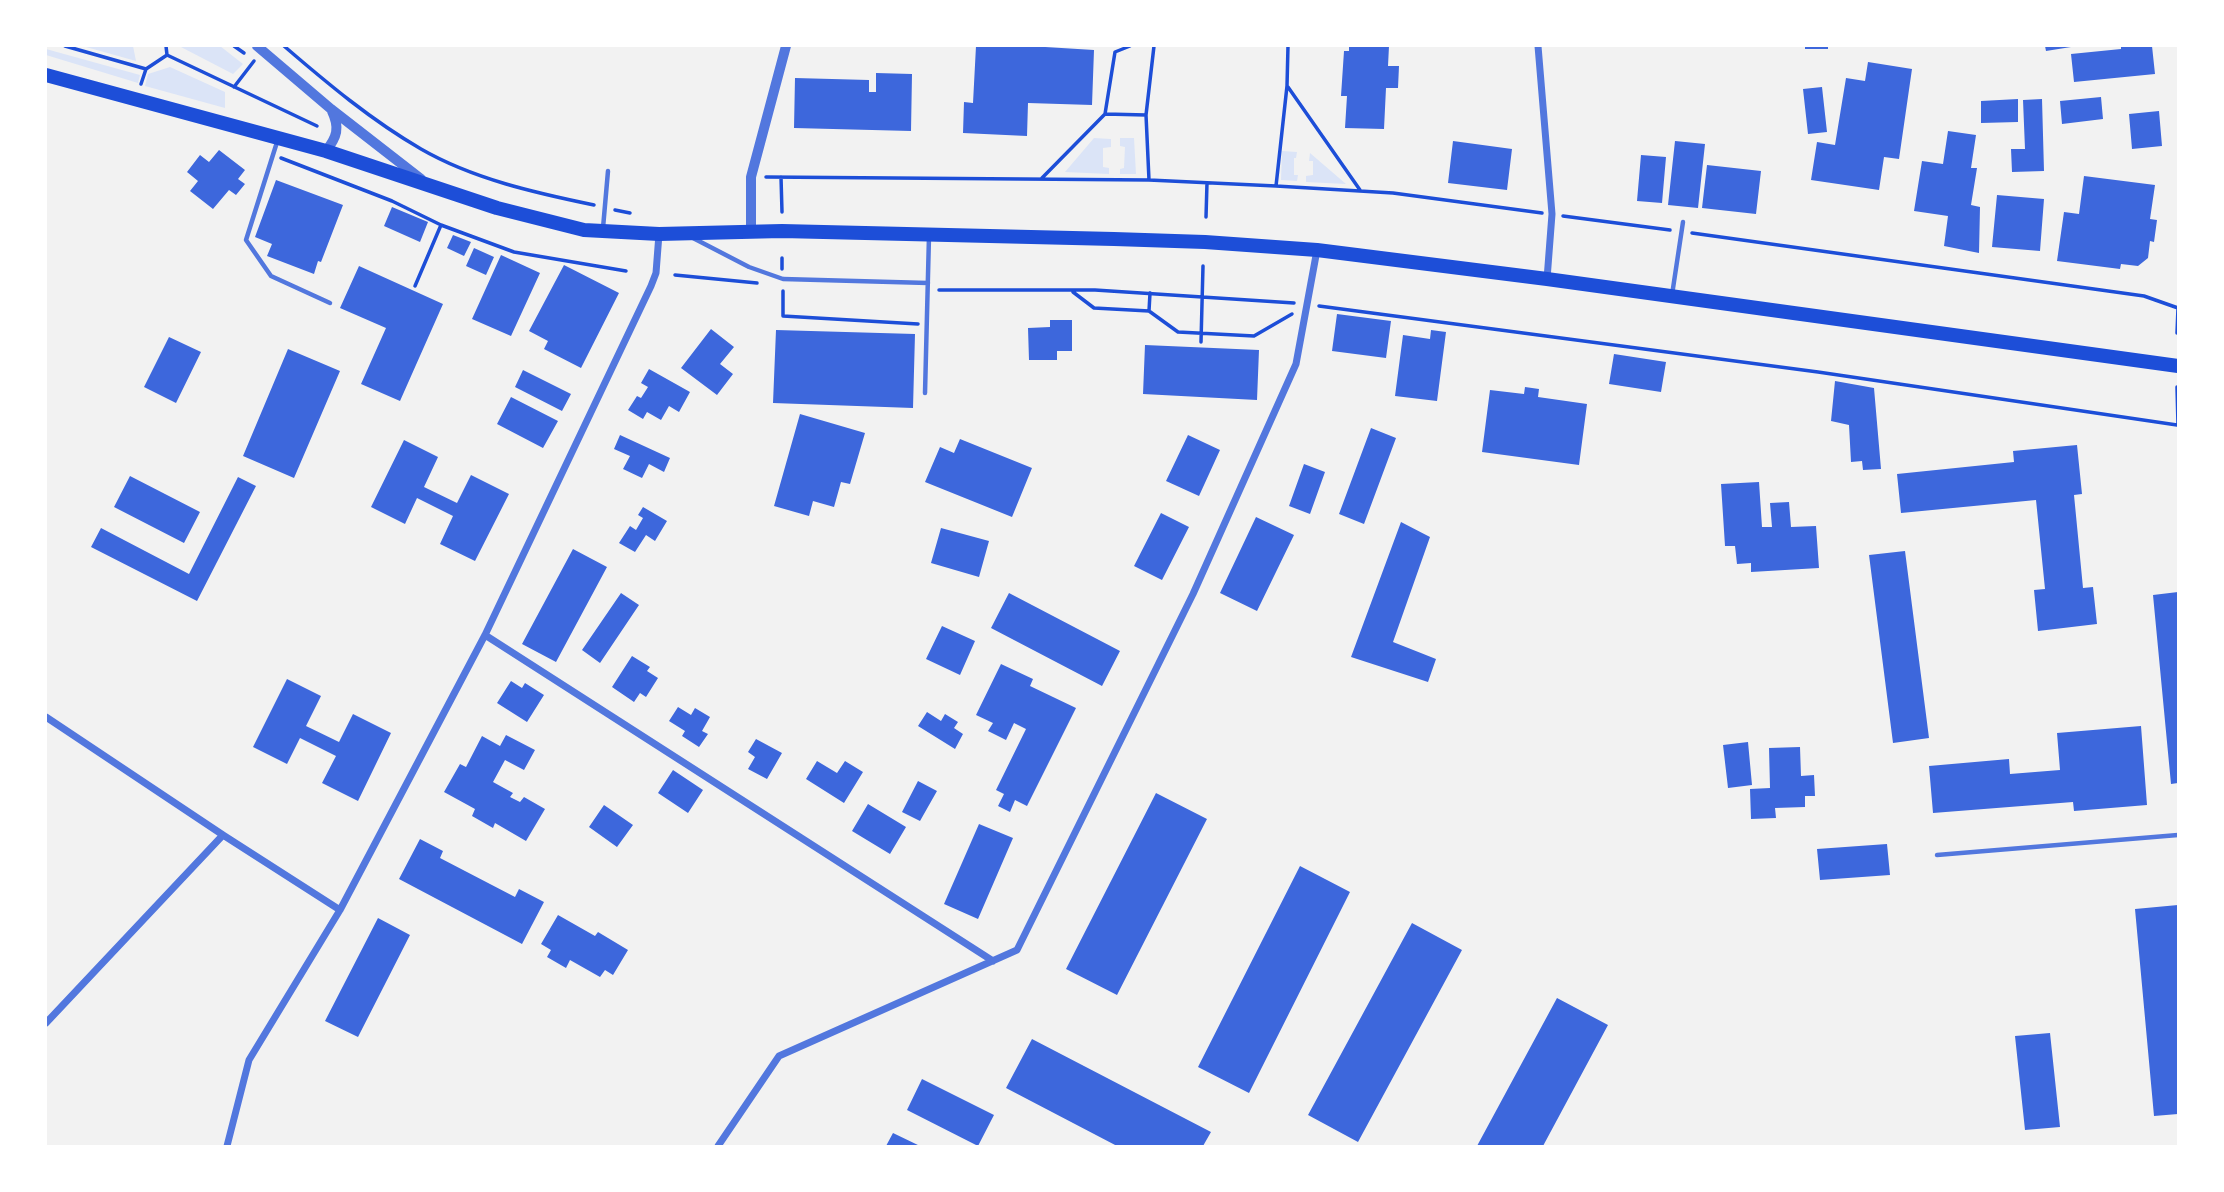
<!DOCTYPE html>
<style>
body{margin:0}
#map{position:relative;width:2224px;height:1192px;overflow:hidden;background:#f2f2f2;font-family:Helvetica,sans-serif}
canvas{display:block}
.frame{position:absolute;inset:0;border:47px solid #fff;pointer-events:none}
</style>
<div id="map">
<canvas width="2224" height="1192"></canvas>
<div class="frame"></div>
</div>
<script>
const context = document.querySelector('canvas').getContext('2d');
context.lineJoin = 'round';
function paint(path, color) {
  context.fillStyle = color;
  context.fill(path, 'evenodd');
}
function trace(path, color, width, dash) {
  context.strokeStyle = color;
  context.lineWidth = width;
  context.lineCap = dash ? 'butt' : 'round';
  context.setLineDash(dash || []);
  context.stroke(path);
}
paint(new Path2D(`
 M86,46H133L136,61L86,47Z
 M179,46H220L243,64L233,74Z
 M46,49L140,75L138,83L46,55Z
 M170,67L225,92V108L145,86L148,74Z
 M1094,138L1111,139V147L1103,148V167L1109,168V174L1065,172Z
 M1120,138H1134L1136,174H1120V169L1124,168L1125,147L1120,146Z
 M1282,151L1297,152L1296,158H1294V175H1298L1297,181L1281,180Z
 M1310,153L1346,184L1306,182V176L1313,175V161H1309Z`), '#dbe4f7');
paint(new Path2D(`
 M976,46H1029L1094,50L1092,105L1028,103L1027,136L963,133L964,102L973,103Z
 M1349,46H1389L1388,66H1399L1398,88H1386L1384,129L1345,128L1347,96H1341L1344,51H1349Z
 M1805,46H1828V49H1805Z
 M2045,46H2071V47L2046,51Z
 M2121,46H2152L2155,74L2074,82L2071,54L2121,49Z
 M1868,62L1912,69L1899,159L1884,157L1879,190L1811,180L1817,142L1835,145L1846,78L1865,81Z
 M876,73L912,74L911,131L794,128L795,78L869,80V92H876Z
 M1822,87L1827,132L1808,134L1803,89Z
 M2101,97L2103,119L2062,124L2060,101Z
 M2018,99V122L1981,123V101Z
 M2042,99L2044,171L2012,172L2011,149H2025L2023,100Z
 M2159,111L2162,146L2132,149L2129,114Z
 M1948,131L1976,135L1971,168H1977L1971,205L1980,207L1979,253L1944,246L1948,216L1914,211L1922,161L1943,164Z
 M1453,141L1512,149L1507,190L1448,183Z
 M1675,141L1705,144L1698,208L1668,205Z
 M219,150L245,170L238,179L245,184L236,195L229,190L213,209L190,191L198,181L187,172L200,155L209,162Z
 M1641,155L1666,157L1662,203L1637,201Z
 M1707,165L1761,171L1756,214L1702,208Z
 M2084,176L2155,185L2150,219L2157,220L2154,242L2150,241L2148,258L2138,266L2121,264L2120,269L2057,261L2064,212L2079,214Z
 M276,180L343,205L321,262L318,261L314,274L267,256L272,244L255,237Z
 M1997,195L2044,199L2040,251L1992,247Z
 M392,207L428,222L420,242L384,226Z
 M453,235L471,242L464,256L447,248Z
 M474,248L494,257L486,275L466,266Z
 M501,255L540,273L511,336L472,319Z
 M564,265L619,293L581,368L544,349L548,341L529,331Z
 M359,266L443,304L400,401L361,384L386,328L340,308Z
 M1337,314L1391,321L1386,358L1332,351Z
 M1050,320H1072V351H1057V360H1029L1028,328L1050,327Z
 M711,329L734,347L720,364L733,374L717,395L681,368Z
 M776,330L915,334L913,408L773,403Z
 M1431,330L1446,332L1437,401L1395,396L1403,335L1430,339Z
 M169,337L201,352L176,403L144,387Z
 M1145,345L1259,350L1257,400L1143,394Z
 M288,349L340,371L294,478L243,456Z
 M1614,354L1666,362L1661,392L1609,384Z
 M649,369L690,392L679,412L669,406L661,420L647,412L643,419L628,410L637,396L641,398L648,387L641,383Z
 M523,370L571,394L562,411L515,387Z
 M1835,381L1874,388L1881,469L1863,470L1862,461L1851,462L1849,425L1831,421Z
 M1525,387L1539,389L1538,397L1587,404L1579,465L1482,452L1490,390L1524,394Z
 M511,397L558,421L543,448L497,424Z
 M800,414L865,433L850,484L841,482L834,507L813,501L809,516L774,506Z
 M1371,428L1396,438L1364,524L1339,514Z
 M620,435L670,458L664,472L649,464L642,478L623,469L630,456L614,449Z
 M1188,435L1220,450L1199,496L1166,481Z
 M960,439L1032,468L1012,517L925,482L940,447L954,453Z
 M404,440L438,457L424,487L457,503L471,475L509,494L475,561L440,544L453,516L417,498L405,524L371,507Z
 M2077,445L2082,494L2074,495L2083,588L2093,587L2097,624L2038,631L2034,590L2045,589L2036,500L1901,513L1897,474L2014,462L2013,451Z
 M1304,464L1325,472L1310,514L1289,506Z
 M130,476L200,512L184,543L114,507Z
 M238,477L256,486L197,601L91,547L101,528L189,574Z
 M1759,482L1762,527H1772L1770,503L1789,502L1791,527L1816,526L1819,568L1751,572V563L1737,564L1735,546H1725L1721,484Z
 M643,507L667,521L655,541L646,535L635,552L619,543L630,526L636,530L643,518L638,515Z
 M1161,513L1189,527L1162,580L1134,566Z
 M1256,517L1294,535L1257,611L1220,593Z
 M1401,522L1430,537L1393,642L1436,659L1428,682L1351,657Z
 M941,528L989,541L979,577L931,563Z
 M573,549L607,567L556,662L522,644Z
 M1905,551L1929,738L1893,743L1869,555Z
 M2178,592V783L2171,784L2153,595Z
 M621,593L639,605L600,663L582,650Z
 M1009,593L1120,651L1102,686L991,628Z
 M942,626L975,641L960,675L926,659Z
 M632,656L650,667L647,671L658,678L646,697L640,693L634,702L612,687Z
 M1001,664L1033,679L1030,686L1076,708L1027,806L1015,800L1010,812L998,806L1004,794L996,790L1026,729L1014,723L1006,740L988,731L993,723L976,715Z
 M287,679L321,696L306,726L339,742L353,714L391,733L358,801L322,783L336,756L300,738L287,764L253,747Z
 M511,681L522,688L525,683L544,695L527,722L497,703Z
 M678,707L691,715L695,708L710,717L702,731L708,734L699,747L682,736L685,731L669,721Z
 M927,712L941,721L945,714L958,722L954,728L963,734L955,749L918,726Z
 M2141,726L2147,805L2074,811L2073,802L1933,813L1929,766L2009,759L2010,774L2060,770L2057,733Z
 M506,735L535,750L524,770L505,760L493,782L513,793L510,797L520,802L524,797L545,809L526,841L495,823L493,828L472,816L475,809L444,792L460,764L466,767L482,736L500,746Z
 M756,739L782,753L767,779L748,769L755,757L748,752Z
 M1748,742L1752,785L1728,788L1723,745Z
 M1800,747L1801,776L1814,775L1815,796H1805V807L1775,808L1776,818L1751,819L1750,789L1770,788L1769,748Z
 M817,761L837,773L845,761L863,772L844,803L806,779Z
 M673,770L703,790L688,813L658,793Z
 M918,781L937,791L920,821L902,812Z
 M1156,793L1207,819L1117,995L1066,969Z
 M868,804L906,827L890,854L852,831Z
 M604,805L633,825L617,847L589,827Z
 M979,824L1013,838L978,919L944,904Z
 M420,839L443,851L440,858L515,897L519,889L544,902L522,944L399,879Z
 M1887,844L1890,875L1820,880L1817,849Z
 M1300,866L1350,892L1249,1093L1198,1067Z
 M2178,905V1114L2154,1116L2135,909Z
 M558,915L595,936L598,932L628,950L613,975L605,970L600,977L570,960L566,968L547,957L551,950L541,944Z
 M378,918L410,935L358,1037L325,1021Z
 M1412,923L1462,950L1358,1142L1308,1115Z
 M1557,998L1608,1025L1543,1146H1477Z
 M2050,1033L2060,1127L2025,1130L2015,1036Z
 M1032,1039L1211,1132L1203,1146H1117L1006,1088Z
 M922,1079L994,1115L978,1146L907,1110Z
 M893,1133L920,1146H886Z`), '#3d67dc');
trace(new Path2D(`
 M65,46L146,69L167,55L166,46
 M234,46L244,53
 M284,46C327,83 371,120 421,149C473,179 536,193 594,205
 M1154,46L1146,115L1149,180L1276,186L1287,86L1288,46
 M167,55L317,126
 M141,84L146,69
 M234,87L254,61
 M1288,87L1360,190
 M1105,114L1115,52L1130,46
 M281,158L392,201L441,225
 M766,177L1149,180
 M781,177L782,212
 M1042,178L1105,114L1146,115
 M1276,186L1393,193L1542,213
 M615,210L630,213
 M1563,216L1670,230
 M1206,217L1207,183
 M1692,233L2144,296L2178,308
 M782,258V269
 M675,275L757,283
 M415,286L441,225L514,252L626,271
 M939,290H1095L1294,303
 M783,291V316L918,324
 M1073,292L1094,308L1149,311L1178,332L1254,336L1292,314
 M1319,306L1818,372L2177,425
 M1149,311L1150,293
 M2177,333L2178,308
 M1201,342L1203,266
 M2177,387L2178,425`), '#1d4ed8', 3.5);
trace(new Path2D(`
 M278,139L246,240L271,276L330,303
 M603,228L608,171
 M693,238L749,267L783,279L928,283
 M1672,295L1683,222
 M925,393L929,236
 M1937,855L2178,835`), '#5277de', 4.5);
trace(new Path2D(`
 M1538,46L1552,214L1547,279
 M485,635L993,961
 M46,717L223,835
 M46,1023L223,835L340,910L485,635L651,286L656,273L659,234
 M227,1146L249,1060L340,910
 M718,1146L779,1056L1017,950L1193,594L1296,364L1317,250`), '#5277de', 7);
trace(new Path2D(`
 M257,46L331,109L421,179
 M326,151C337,137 340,128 332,111
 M751,232V177L786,46`), '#5277de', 10);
trace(new Path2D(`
 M46,75L326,151L497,208L584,230L659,234L782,231L1114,239L1205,242L1317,250L1547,279L2178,366`), '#1d4ed8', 14);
</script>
